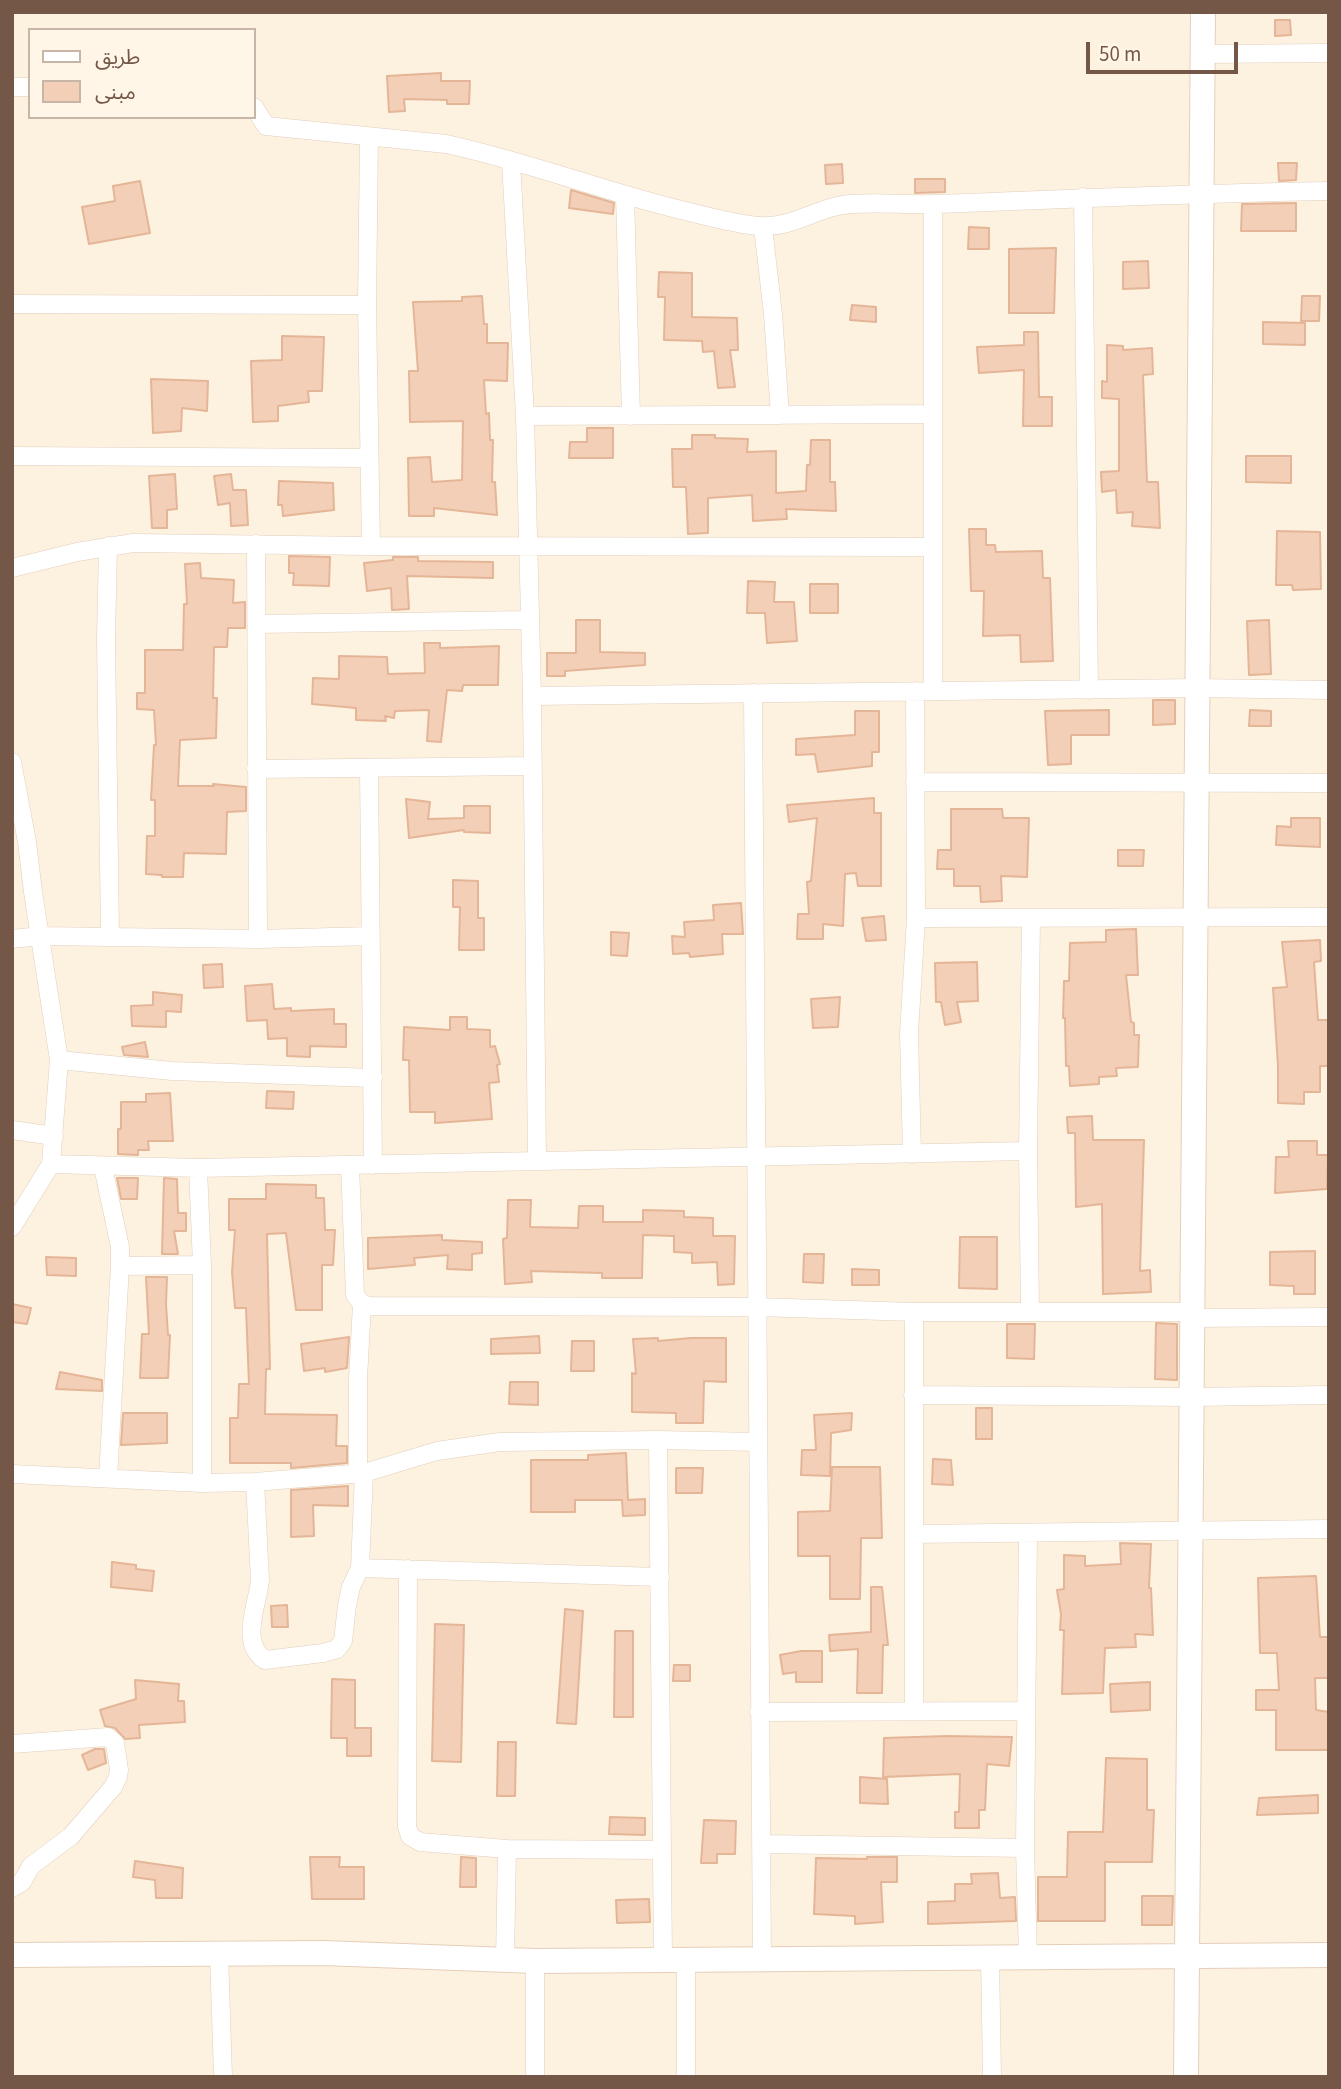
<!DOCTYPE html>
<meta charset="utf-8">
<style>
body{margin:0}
#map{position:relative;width:1341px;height:2089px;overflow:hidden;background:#fdf2e0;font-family:"Source Sans 3","Noto Sans Arabic",sans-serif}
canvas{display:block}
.frame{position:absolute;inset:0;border:14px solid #745747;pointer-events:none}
.legend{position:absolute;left:28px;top:28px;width:228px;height:91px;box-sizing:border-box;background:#fff6e7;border:2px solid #c7b6a7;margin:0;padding:9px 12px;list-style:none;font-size:21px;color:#745747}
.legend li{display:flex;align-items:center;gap:14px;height:35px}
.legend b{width:35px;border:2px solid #c7b6a7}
.scale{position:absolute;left:1086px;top:42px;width:152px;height:32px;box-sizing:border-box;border:4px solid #745747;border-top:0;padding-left:9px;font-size:21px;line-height:24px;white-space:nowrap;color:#745747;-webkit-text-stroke:5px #fff6e7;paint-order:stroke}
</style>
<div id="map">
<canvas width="1341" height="2089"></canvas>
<div class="frame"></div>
<ul class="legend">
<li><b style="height:9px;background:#fff"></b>طريق</li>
<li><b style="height:19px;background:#f3cfb7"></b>مبنى</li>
</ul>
<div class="scale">50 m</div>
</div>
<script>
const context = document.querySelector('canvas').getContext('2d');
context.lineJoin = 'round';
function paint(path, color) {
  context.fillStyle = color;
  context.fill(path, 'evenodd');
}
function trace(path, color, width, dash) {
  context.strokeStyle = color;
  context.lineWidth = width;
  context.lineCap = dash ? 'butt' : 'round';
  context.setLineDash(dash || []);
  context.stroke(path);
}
const building = new Path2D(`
 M1275,20H1290L1291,35L1275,36Z
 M441,73V81H470L469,104H447V100L404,99L405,111L389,112L387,76Z
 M1278,163H1297L1296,180L1279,181Z
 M842,164L843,183L826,184L825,165Z
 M915,179H945V192L915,193Z
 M140,181L150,233L89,244L82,207L115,201L113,186Z
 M571,190L614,203L613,214L569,208Z
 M1296,203V231H1241L1242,204Z
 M969,227L989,228V249H968Z
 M1056,248L1054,313H1009V249Z
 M1148,261L1149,288L1123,289V262Z
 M659,272L692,273V317L737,318L738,350H730L735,387L718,388L714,351L703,352L702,341L664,340L665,297H658Z
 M482,296L484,324H487V343H508L507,381L484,380L486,414L489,413L490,440H493L492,482H495L497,515L434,508V516H409L408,458L430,457L432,482L462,480L463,421L410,422L409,371H418L413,302L462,301V297Z
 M1302,296H1320L1319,321H1301Z
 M852,305L876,307V322L850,320Z
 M1263,322L1305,323V345L1263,344Z
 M1024,332H1038L1039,397H1052V426H1023L1024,370L979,373L977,347L1024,345Z
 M282,336L324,337L322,391H308L309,402L278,406V421L253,422L251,361L282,360Z
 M1107,345L1123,346V350L1152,348L1153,374L1143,375L1147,482H1158L1160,528L1132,526L1133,512L1117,513L1116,490L1102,492L1101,472L1119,471V399L1102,398V381L1107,382Z
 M151,379L208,381L207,411L182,408L181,431L153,433Z
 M587,428H613V458H569L570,442H587Z
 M692,435H715V438L748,439L747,452L776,451V493L806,491L807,465H810L811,440H830V482H835L836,511L786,509L787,519L753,521L752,495L708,498V533L688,534L686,487H673L672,449H692Z
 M1246,456H1291V483L1246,482Z
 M175,474L177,509L167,510V528H152L149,476Z
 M231,474L233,490H246L248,525L231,526L230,503L218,505L214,476Z
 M279,481L333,483L334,510L283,516L282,505H278Z
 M969,529H986V545H995L996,552L1042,551L1043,578H1050L1053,661L1021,662L1020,635L983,636L984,591H971Z
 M1277,531L1320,532L1321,589L1293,590L1292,585H1276Z
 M289,556L330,557L329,586L293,585L294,573H289Z
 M393,557H418V561L493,562V578L407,576L409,609L392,610L391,588L367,591L364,563L393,560Z
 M200,563L201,578L234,580L233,603L245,602V628H228L227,647H214L213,698H217L216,738L180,740L178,786H214L213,784L246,787V811L227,812L226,854L184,853L183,877H162V875L146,874L147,836H155V800H151L154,745H156L154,710L137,709V693H145V650H183L184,604H187L185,564Z
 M748,581L775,582L774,602H794L797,641L767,643L765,613H747Z
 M810,584H838V613H810Z
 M576,620H600V652L645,653V665L565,671V676H547V653H576Z
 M1269,620L1271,674L1249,675L1247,621Z
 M424,643H440V648L499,646L498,685H463L462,691L447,690L441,742L427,741L429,710L395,711L394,718L385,716L386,721L356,720V708L312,704L313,678L339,679V656L387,657L388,674L425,673Z
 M1153,700H1175V724L1153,725Z
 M1109,710V735H1071V764L1048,765L1045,711Z
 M1250,710L1271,711V726H1249Z
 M855,711H879V752H872V766L818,772L815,754L796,755V739L855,735Z
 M874,798V813H881V886H858L856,873L845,874L843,926L823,924V939H797L798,914H809L807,882L811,881L817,818L789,822L787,805Z
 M406,799L430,802L428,819L464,818V806H490V833L464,832V830L409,838Z
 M951,809H1002L1003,818H1029L1027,877L1001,876L1002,901L981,902L980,886H954V869H937L938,850H951Z
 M1291,818H1320V847L1276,845L1277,826L1291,827Z
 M1118,850H1144L1143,866H1118Z
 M453,880L478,881V918H484V950H459L460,907H453Z
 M741,903L743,934H722L723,954L690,957L689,953L673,954L672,936L685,937L684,922L714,920L713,905Z
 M884,916L886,940L866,941L862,918Z
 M1136,929L1138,975H1126L1131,1022L1134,1023V1035H1139L1138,1067L1116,1068L1117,1076L1099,1077V1084L1070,1086L1069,1066H1066L1065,1018H1063L1064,981H1069L1070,943L1106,942V930Z
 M611,932L629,933L627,956L611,955Z
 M1320,940L1321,961L1314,962L1318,1020H1329V1066H1320V1092H1304V1104L1278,1103V1066L1273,988L1287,987L1282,942Z
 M977,962L978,1001L957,1002L961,1022L945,1025L941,1002H936L935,963Z
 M222,964L223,987L204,988L203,965Z
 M272,984L274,1009L291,1008V1011L334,1009V1024H346V1047L310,1046V1057L287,1056V1038L268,1039L267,1020L247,1021L245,986Z
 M153,992L182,995L181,1012L166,1011V1027L132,1026L131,1006L153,1005Z
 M840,997L838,1027L813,1028L811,999Z
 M450,1017H467V1029L490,1030V1047L495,1046L500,1064L497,1065L499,1082L489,1083L492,1119L435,1123V1112H410L409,1060H403L404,1027L450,1030Z
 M145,1042L148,1057L124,1055L122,1047Z
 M267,1091L294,1092L293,1109L266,1108Z
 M170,1093L173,1141H148L149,1150H138V1155L118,1154V1129H121V1102H146V1094Z
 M1092,1116L1093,1140H1144L1140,1271L1150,1270L1151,1292L1103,1294L1102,1204L1076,1207L1075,1133H1068L1067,1117Z
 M1288,1141H1317V1155H1328L1327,1189L1275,1193L1276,1157H1289Z
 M117,1178H138L137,1199H121Z
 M164,1178L177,1179L178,1213H186V1231H174L178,1254H162Z
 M266,1184L316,1185V1198H324L325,1230H335L333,1265H322V1310H296L286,1233L267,1234L270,1369H266L265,1414L337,1415L336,1446H347V1463L291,1468V1463H230V1418H238L239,1384H249L246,1308H235L232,1272L235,1230H229V1199H266Z
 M508,1200H531L530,1227L578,1228L579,1206H603V1222H643V1210L684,1211V1217L713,1218V1236H735L734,1284L718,1285L717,1262L692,1263V1253L674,1252V1236L643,1235L642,1278H602V1273L531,1271L532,1282L505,1284L503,1239L507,1238Z
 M442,1235V1240L482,1242V1253L472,1254V1270L447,1269L448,1255L414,1258L415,1265L368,1269V1238Z
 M960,1237H997V1289L959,1288Z
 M1315,1251V1294H1294V1286L1270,1285V1252Z
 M804,1254H824L823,1283L803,1282Z
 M46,1257L76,1258V1276L47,1275Z
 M852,1269L879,1270V1285H852Z
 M146,1277H167L166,1304L168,1335H170L168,1378H140L142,1334H149Z
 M12,1304L31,1308L27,1324L12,1322Z
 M1156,1323L1177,1324V1380L1155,1379Z
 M1007,1324H1035L1034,1359L1007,1358Z
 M539,1336L540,1353L491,1354V1339Z
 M349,1337L347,1368L325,1372V1368L304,1371L301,1344Z
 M658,1338V1341L691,1338H726V1382L704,1381L703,1423H676V1413L632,1412V1373L636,1374L633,1339Z
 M572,1341H594V1371H571Z
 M60,1372L102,1380V1391L56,1389Z
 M510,1382H538V1405L509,1404Z
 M976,1408H992V1439H976Z
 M123,1413H167V1443L121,1445Z
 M852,1413L851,1430L831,1433L830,1476L801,1475L802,1450H816L814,1415Z
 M626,1453L628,1500L645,1499V1515L623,1516L622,1500H575V1512H531V1460H588V1455Z
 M933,1459L951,1460L953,1485L932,1484Z
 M832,1467H880L882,1538H861L860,1599H830V1556H798V1512L830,1511Z
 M676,1468H703L702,1493H676Z
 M348,1486V1506L313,1505L314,1536L291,1537V1490Z
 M1120,1543L1151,1544L1149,1588H1151L1153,1635L1135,1634L1136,1647L1105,1648L1103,1693L1062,1694L1064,1630H1060L1061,1614L1057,1590L1064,1589V1555L1085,1556V1566L1121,1564Z
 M112,1562L136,1565V1569L154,1571L152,1591L111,1587Z
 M1316,1576L1320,1637H1329V1678H1315L1316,1710L1329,1712V1750H1276V1710H1256V1690H1279L1277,1653H1260L1258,1578Z
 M871,1587H882L888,1645H883L882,1693H857L858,1649L830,1651L829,1635L871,1632Z
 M287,1605L288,1627H272L271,1606Z
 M565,1609L583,1611L576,1724L557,1723Z
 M435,1624L464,1625L461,1762L432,1761Z
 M615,1631H633V1717H614Z
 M801,1651H822V1682H796V1672L783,1674L780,1655Z
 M674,1665H690V1681H673Z
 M332,1679L355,1680V1728H371V1756H347V1738H331Z
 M135,1680L179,1684L178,1701H184L185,1722L139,1725L140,1738L125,1739L115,1728L105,1726L100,1710L136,1699Z
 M1150,1682V1710L1111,1712L1110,1684Z
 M947,1736L1012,1737L1009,1766L987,1764L985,1810H979V1828H955V1812H959L960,1774L883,1777L884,1738Z
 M498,1742H516L515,1796H497Z
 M95,1749H104L106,1763L88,1770L82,1755Z
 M1106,1758L1147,1759V1810H1154L1152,1862H1105V1921H1038V1877H1067L1068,1832H1103Z
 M860,1777L887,1779L888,1804L860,1803Z
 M1318,1795V1813L1257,1815L1259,1798Z
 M610,1817L645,1818V1835L609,1834Z
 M704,1820L736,1821L735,1854H717V1863H701Z
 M310,1857H340L339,1867H364V1899H312Z
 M461,1857L476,1858V1887H460Z
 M867,1857H897V1882H881L883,1922L855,1924V1916L814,1914L816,1858L867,1859Z
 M135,1861L183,1868L182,1898H156L155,1880L133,1877Z
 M998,1873L1000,1898L1015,1897L1016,1921L928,1924V1902L955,1901V1884H972L971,1874Z
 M1142,1896H1173L1172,1925H1142Z
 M649,1899L650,1922L617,1923L616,1900Z`);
paint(building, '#f3cfb7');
trace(building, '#e5b597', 2);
const street = new Path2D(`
 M1203,54L1329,53
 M12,87H30
 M254,107L266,126L446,144C526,161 602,191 681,210C707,216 733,224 759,226C793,229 818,206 851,204C879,202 908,205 936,204C1067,199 1198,193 1329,191
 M369,137L367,305L371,546
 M511,161L525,416L532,696L537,1161
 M625,195L631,416
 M1083,197L1089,690
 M763,227L773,314L780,415
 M12,304L367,305
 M525,416L932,414
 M12,456L369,458
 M256,544L258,939
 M108,546L106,639L110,935
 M12,568L77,552L133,543L371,546L933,547
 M258,624L529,620
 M933,691V204
 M753,693L762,1959
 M532,696L1197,688L1329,690
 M12,762L27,842L33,892L59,1060L51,1164L12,1227
 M369,768L373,1165
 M256,769L532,766
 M915,782L1329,783
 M916,918L1329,917
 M12,939L40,936L258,939L371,936
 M59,1060L172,1071L373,1078
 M12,1130L54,1136
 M912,1154L909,1034L916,918L915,691
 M51,1164L198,1168L1028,1151
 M350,1165L355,1295L362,1304L370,1306L758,1307L914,1312H1193
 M103,1167L120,1247V1266
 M198,1168L202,1265V1483
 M914,1312V1711
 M1030,1312L1028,1151L1031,918
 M1192,1318L1329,1317
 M913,1395L1192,1397L1329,1395
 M658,1440L663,1960
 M12,1474L202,1483L255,1482L364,1473L437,1451L500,1442L658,1440L758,1442
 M358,1474V1379L362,1304
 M108,1478L120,1266L202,1265
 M255,1482L260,1580C258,1604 239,1643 265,1660L323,1653L337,1649L343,1641L347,1605L351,1587L360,1568L364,1473
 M914,1534L1329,1529
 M360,1568L660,1577
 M408,1569L407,1827L410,1836L420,1842L507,1849L662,1850
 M759,1712L1026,1711
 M12,1744L108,1737L115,1743L119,1770L118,1777L113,1787L71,1836L31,1866L22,1882L12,1888
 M761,1844L1025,1848
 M219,1953L223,2077
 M990,1957L992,2077
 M1028,1957L1025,1848L1028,1533
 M686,1960V2077
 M505,1961L507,1849
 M535,1961V2077`);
const secondary = new Path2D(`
 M12,1955L324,1953L535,1961L1329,1955
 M1186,2077L1203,12`);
trace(street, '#e1cebc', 19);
trace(secondary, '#e6cfba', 26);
trace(street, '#fff', 18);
trace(secondary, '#fff', 24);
</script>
